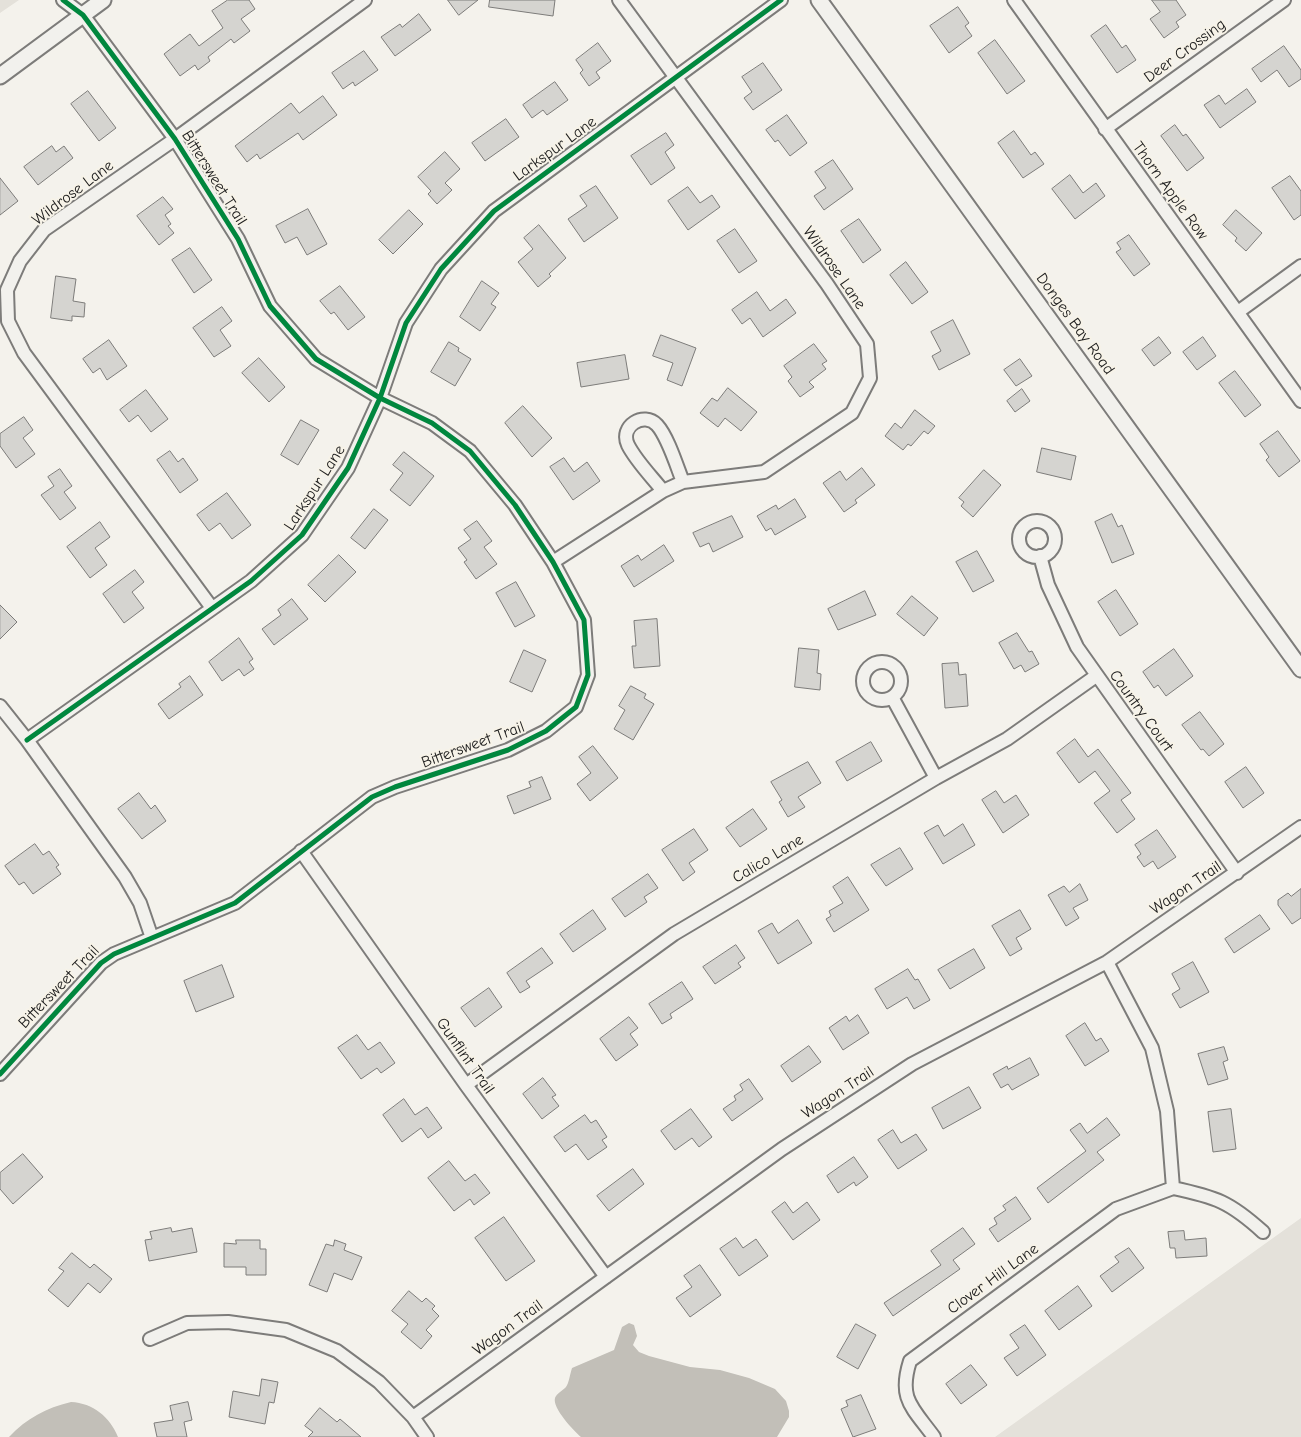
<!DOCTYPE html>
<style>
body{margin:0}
canvas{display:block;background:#f4f2ec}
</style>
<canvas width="1301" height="1437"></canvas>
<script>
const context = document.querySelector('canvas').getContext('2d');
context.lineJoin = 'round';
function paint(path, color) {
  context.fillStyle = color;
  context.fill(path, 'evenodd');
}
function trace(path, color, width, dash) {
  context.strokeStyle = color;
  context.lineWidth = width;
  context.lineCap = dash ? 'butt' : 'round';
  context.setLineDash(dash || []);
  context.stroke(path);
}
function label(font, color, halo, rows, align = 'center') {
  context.font = font + ' "Comic Neue",sans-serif';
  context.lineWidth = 4;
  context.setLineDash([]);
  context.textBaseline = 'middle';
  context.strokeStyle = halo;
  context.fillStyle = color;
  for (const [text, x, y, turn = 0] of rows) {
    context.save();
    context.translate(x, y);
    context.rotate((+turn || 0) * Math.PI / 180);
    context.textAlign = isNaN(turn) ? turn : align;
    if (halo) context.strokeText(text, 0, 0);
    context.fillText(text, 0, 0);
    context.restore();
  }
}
paint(new Path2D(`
 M0,0H19L0,13Z
 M1301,1218V1437H995Z`), '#e4e1da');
paint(new Path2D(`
 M629,1323L634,1325L637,1336L633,1345L639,1352L649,1356L690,1367L720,1370L749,1378L775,1389L786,1401L789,1411V1417L777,1437H581C574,1431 552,1408 555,1398C557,1393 562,1391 566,1387C569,1383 570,1374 572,1368L614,1350L622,1327Z
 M71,1402C93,1403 110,1417 118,1437H9C27,1418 46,1408 71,1402Z`), '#c2bfb8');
const building = new Path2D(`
 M228,0H249L255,9L241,19L250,31L234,43L231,39L208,57L210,61L198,70L195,65L180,76L164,54L190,34L199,46L223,28L212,11Z
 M448,0H478L459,15Z
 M490,0H555L553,16L489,7Z
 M1152,0H1176L1186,15L1176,22L1179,27L1164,38L1150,19L1160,12Z
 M958,7L969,23L965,26L972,36L949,53L930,26Z
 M419,14L431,30L395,56L381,37L400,24L402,27Z
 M1106,25L1122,48L1126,45L1136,60L1117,73L1091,36Z
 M995,40L1025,81L1007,94L978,53Z
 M598,43L611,61L596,72L600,78L589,86L580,73L583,70L576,60Z
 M1284,46L1301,70V79L1289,87L1277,70L1261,82L1252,69Z
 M364,51L378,70L355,86L353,82L343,89L332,73Z
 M763,63L782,90L753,110L744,98L752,92L742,77Z
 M555,82L568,100L547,115L543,110L532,118L523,105Z
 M1247,89L1256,102L1220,128L1204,105L1219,95L1225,104Z
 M88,91L116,128L99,141L71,104Z
 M323,96L337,115L303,140L298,133L260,159L257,154L247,162L235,146L291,103L299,113Z
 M787,115L807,143L790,156L778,140L775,142L766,130Z
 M506,119L519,137L485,161L472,143Z
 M1175,125L1183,136L1186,134L1204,158L1187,171L1161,136Z
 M1014,131L1031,155L1035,152L1044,164L1023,178L998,143Z
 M666,133L674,145L665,152L675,168L651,185L631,156Z
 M52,146L56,152L64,146L73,158L38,185L24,167Z
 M445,152L460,169L445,183L452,190L437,204L428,194L431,191L418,177Z
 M833,160L853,189L824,210L814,196L826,188L815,172Z
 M1070,175L1083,193L1096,183L1105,196L1075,219L1052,189Z
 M1290,176L1301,191V215L1294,220L1272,188Z
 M0,178L18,201L0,215Z
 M596,186L618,218L584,242L568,219L587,206L580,196Z
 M688,187L700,203L712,195L720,207L688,230L668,201Z
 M163,197L173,209L165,215L171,224L168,226L174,233L159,245L137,216Z
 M308,209L327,244L307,255L297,237L285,243L276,226Z
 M409,210L423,224L393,254L379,240Z
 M1236,210L1262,233L1246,251L1235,241L1237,238L1223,225Z
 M859,219L881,250L863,263L841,231Z
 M539,225L566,258L549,274L551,276L538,287L518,262L533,249L524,238Z
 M735,229L757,261L739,273L717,241Z
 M1129,235L1150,264L1134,276L1116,252L1121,249L1117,243Z
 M190,248L212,280L194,293L172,260Z
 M906,262L928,292L912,304L890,275Z
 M56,276L76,279L73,301L85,303L84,317L72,316V321L51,318Z
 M482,281L499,293L491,304L496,307L480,331L460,317Z
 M340,286L365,317L348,330L334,312L331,314L320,301Z
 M757,292L770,311L786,299L796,313L763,337L750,318L742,324L732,310Z
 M222,307L232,321L220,330L231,346L214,357L193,328Z
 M953,320L970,354L939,370L932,356L941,351L931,332Z
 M661,335L696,348L682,386L667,380L673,363L653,356Z
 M1159,337L1171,353L1154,366L1142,350Z
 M1203,337L1216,356L1197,370L1183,352Z
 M109,340L127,366L107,380L100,368L93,373L83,359Z
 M449,342L459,348L458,351L471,359L455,386L431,372Z
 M814,344L827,361L822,364L826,369L809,382L814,387L800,397L788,381L792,377L784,366Z
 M625,355L629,379L581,387L577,363Z
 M259,358L285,387L269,402L242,373Z
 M1020,359L1032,376L1016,386L1004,370Z
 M1235,371L1261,405L1245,417L1219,383Z
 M728,388L757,412L741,431L725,418L718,427L700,413L712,398L717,401Z
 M1022,389L1030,401L1015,412L1007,401Z
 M146,390L168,419L151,432L138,415L129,422L120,410Z
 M523,406L552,438L532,457L505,423Z
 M915,410L935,426L928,434L924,431L911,446L908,444L903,450L885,436L895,423L901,428Z
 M24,417L33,430L23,438L35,454L16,468L0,446V434Z
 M301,420L319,430L298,465L281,455Z
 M1278,431L1300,461L1279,477L1266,460L1269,457L1260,444Z
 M1042,448L1076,456L1071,480L1037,472Z
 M170,451L178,462L183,458L198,480L180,493L157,460Z
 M404,452L434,476L410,506L390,490L403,473L393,465Z
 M564,458L574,472L587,462L600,481L573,500L550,467Z
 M862,468L875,485L855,500L857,503L844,512L823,483L840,471L846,480Z
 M60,469L72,486L64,492L76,508L60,520L41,495L54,486L48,477Z
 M984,470L1001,485L973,517L961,506L964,502L959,498Z
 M227,493L251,525L232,539L220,523L209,531L197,515Z
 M795,499L806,517L775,535L771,528L766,531L757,516L776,505L778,509Z
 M374,509L388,520L365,549L351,538Z
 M1112,514L1118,527L1122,525L1134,554L1112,563L1095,522Z
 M732,516L743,537L713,552L709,543L700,547L693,533Z
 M477,521L492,541L484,547L497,564L476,579L464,562L467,560L458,548L471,539L464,530Z
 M100,522L110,537L95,548L107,565L90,578L67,547Z
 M664,545L674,561L634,587L621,566L638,555L641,560Z
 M977,551L994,581L973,592L956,562Z
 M339,555L356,572L325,602L308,585Z
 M135,570L144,582L132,592L144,608L124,623L103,594Z
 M516,582L535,616L515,627L496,593Z
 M1116,590L1138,624L1120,636L1098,602Z
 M865,591L876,615L838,630L828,609Z
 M912,596L938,618L924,636L897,614Z
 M292,599L308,619L274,645L262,629L281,615L278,610Z
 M0,605L17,622L0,639Z
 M657,619L660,666L634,668L632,646H636L634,621Z
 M1017,633L1029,652L1032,651L1039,664L1025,672L1021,665L1014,669L999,643Z
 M239,638L253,659L249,662L254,669L244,676L239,669L222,681L209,662Z
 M799,648L819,650L817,673L821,674L820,690L795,687Z
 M1174,649L1193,676L1166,696L1158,685L1154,688L1143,672Z
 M524,650L546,660L532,692L510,682Z
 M958,663L959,675L966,674L968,706L945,708L942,664Z
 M190,676L203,695L169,719L158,704L181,687L179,684Z
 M631,686L646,694L644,698L654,704L633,740L614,729L625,710L619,706Z
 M1200,712L1224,744L1209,756L1203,749L1201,750L1182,725Z
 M1075,739L1088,757L1098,749L1131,793L1121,800L1135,819L1117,833L1094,803L1110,791L1095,771L1079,783L1057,753Z
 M871,742L882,761L847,781L836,762Z
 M593,746L618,778L590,801L577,784L591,773L579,757Z
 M808,762L821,783L798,797L805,807L788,817L779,802L782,800L771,782Z
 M1246,767L1264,793L1243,808L1225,782Z
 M542,777L551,799L514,814L507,796L531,787L529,782Z
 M996,791L1004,803L1016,795L1029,815L1003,833L982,800Z
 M139,793L151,809L155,805L166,821L142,839L118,809Z
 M753,809L767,829L740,847L726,828Z
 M963,824L975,845L943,864L924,833L938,825L944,836Z
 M694,829L708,850L689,863L695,872L683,881L662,850Z
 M1157,830L1176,857L1158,869L1153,861L1144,867L1137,857L1141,854L1135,845Z
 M35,844L43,855L49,851L59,865L56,867L61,874L33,894L24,882L19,885L5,866Z
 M900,848L913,869L886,886L871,865Z
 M648,874L658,888L644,897L647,902L625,917L612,899Z
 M848,877L869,910L834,932L826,919L831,916L829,911L843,903L833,887Z
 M1080,884L1088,900L1073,908L1079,918L1066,926L1048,895L1064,886L1069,892Z
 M1301,889V918L1292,924L1278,905V900L1288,893L1291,896Z
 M593,910L606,929L573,952L560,934Z
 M1020,910L1031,929L1016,938L1022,949L1010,956L992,926Z
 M1260,915L1270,929L1234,953L1225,939Z
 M798,920L812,943L778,964L758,931L772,923L778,933Z
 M736,945L745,958L738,963L741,967L715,984L703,967Z
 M542,948L553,963L526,981L530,987L520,993L507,973Z
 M974,949L985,968L950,989L938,970Z
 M1193,962L1209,992L1180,1008L1172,994L1180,989L1172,974Z
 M222,965L234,997L196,1012L184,981Z
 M908,969L915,980L918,979L930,1000L914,1009L907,997L887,1009L875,989Z
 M682,982L693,999L670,1014L672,1018L662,1024L649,1004Z
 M489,988L502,1007L475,1027L461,1008Z
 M858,1015L869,1033L843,1050L829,1028L846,1016L849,1021Z
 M629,1017L638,1028L630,1034L638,1045L616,1061L600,1039Z
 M1085,1023L1096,1041L1101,1038L1109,1051L1085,1066L1066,1036Z
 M357,1035L368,1050L380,1042L395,1063L381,1073L377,1068L361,1079L338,1048Z
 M809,1046L821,1062L792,1082L781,1066Z
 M1224,1047L1228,1060L1223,1062L1228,1079L1208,1085L1198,1054Z
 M1030,1058L1039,1075L1012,1090L1008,1084L1001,1088L993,1074L1007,1066L1008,1069Z
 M543,1078L556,1095L552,1097L559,1106L542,1119L523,1094Z
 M749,1079L763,1099L732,1121L723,1109L736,1100L734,1096L743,1090L740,1085Z
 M969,1087L981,1108L943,1129L932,1108Z
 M404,1099L415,1115L427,1107L442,1128L428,1138L421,1128L402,1142L383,1115Z
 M691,1109L712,1137L699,1147L692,1138L675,1150L661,1131Z
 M1231,1109L1236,1149L1213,1152L1208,1112Z
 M585,1115L591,1123L596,1120L607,1137L602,1140L607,1147L588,1160L576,1144L565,1152L554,1137Z
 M1107,1118L1120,1135L1097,1152L1104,1160L1048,1203L1037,1188L1086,1151L1070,1130L1080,1123L1087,1133Z
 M893,1130L901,1143L916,1134L927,1150L898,1169L878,1140Z
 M23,1154L43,1177L13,1204L0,1189V1173Z
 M854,1157L868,1177L856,1186L854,1182L838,1193L827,1176Z
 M449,1161L465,1181L475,1174L490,1193L474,1205L470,1199L454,1211L428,1178Z
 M633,1169L644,1184L609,1211L597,1196Z
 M1016,1197L1031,1219L998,1242L989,1229L997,1224L994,1218L1006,1210L1003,1206Z
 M785,1202L793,1213L807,1202L820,1220L793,1240L772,1212Z
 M504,1217L535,1261L506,1281L475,1238Z
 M171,1228L172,1232L192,1228L197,1252L149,1261L145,1240L152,1239L150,1232Z
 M963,1228L975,1244L953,1260L960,1269L893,1316L884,1303L941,1265L931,1251Z
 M1184,1231L1185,1240L1206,1238L1207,1256L1176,1258L1175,1248H1170L1168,1232Z
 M736,1238L743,1248L756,1239L768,1256L739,1276L720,1249Z
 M236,1240H260V1249H266V1275H246V1267H224V1243L236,1244Z
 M335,1240L346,1244L344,1250L362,1257L352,1280L334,1273L327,1292L309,1285L326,1244L333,1246Z
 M1129,1248L1144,1268L1112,1292L1100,1276L1119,1262L1115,1257Z
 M72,1253L90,1268L94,1264L112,1279L100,1293L88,1283L68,1307L48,1290L64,1271L59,1268Z
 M700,1265L721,1295L690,1317L676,1298L692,1287L684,1276Z
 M1078,1286L1092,1306L1059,1330L1045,1311Z
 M409,1291L422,1302L426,1298L435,1306L432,1309L439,1316L426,1330L432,1336L421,1349L401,1332L408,1324L392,1311Z
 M856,1324L876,1335L858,1369L837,1357Z
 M1025,1325L1046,1355L1017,1376L1004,1358L1019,1348L1010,1335Z
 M971,1365L987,1385L961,1404L946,1384Z
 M262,1379L278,1382L274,1403L269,1402L265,1424L229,1417L233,1391L259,1396Z
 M861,1395L876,1429L853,1437L841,1409L848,1406L846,1401Z
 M188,1402L192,1420L184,1422L187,1437H157L154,1423L173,1420L170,1406Z
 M320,1408L337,1422L340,1419L361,1437H308L313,1432L305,1426Z`);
paint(building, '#d5d4d0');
trace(building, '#7d7c7a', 1);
const minor = new Path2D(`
 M1014,0L1301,401
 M1105,129L1284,0
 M1238,312L1301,266
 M663,491C652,477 636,461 628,445C619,426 644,411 657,425C668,437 677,467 683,482
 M1019 539a18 18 0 1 1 36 0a18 18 0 1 1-36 0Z
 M1040,556L1048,585L1077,647L1237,873
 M553,562L663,491L683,482L764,472L852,413L870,378L867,344L827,284L619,0
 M212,608L24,353L8,321L7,290L20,261L44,230L175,139L365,0
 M863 681a19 19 0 1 1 38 0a19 19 0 1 1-38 0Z
 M892,697L936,778
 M0,706L27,740L125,877L140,903L152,938
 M27,740L251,581L302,535L348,468L380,398L406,323L441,269L494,211L781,0
 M301,851L466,1085L606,1277
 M1107,962L1152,1048L1167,1111L1173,1188C1216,1197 1230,1202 1263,1232
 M0,1074L101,963L114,954L235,903L372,797L395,787L508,750L546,731L576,707L588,675L584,620L553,562L515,505L470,451L432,423L380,398L316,359L270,306L238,239L175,139L83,15L63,0
 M466,1085L674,934L936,778L1007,739L1096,676
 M150,1339L187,1323L228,1322L286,1330L337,1351L379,1382L413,1417L427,1437
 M413,1417L782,1149L912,1064L1107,962L1301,827
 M934,1437C912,1407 898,1399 910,1361L1116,1209L1173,1188`);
const tertiary = new Path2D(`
 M819,0L1301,669
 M0,76L103,0`);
trace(minor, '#7d7c7a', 16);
trace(tertiary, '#7d7c7a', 19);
trace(minor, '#f2f1ed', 12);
trace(tertiary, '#f2f1ed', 15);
trace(new Path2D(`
 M27,740L251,581L302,535L348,468L380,398L406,323L441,269L494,211L781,0
 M0,1074L101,963L114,954L235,903L372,797L395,787L508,750L546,731L576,707L588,675L584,620L553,562L515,505L470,451L432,423L380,398L316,359L270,306L238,239L175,139L83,15L63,0`), '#00873e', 5);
label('16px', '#1c1c1c', '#f7f3e8', [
 ["Deer Crossing",1185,51,-36],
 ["Larkspur Lane",555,149,-36],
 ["Bittersweet Trail",214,178,58],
 ["Thorn Apple Row",1170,191,54],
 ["Wildrose Lane",73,193,-37],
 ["Wildrose Lane",834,268,55],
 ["Donges Bay Road",1075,324,54],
 ["Larkspur Lane",315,488,-57],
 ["Country Court",1141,711,54],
 ["Bittersweet Trail",473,745,-20],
 ["Calico Lane",768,859,-31],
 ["Wagon Trail",1186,888,-34],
 ["Bittersweet Trail",59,987,-46],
 ["Gunflint Trail",465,1056,55],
 ["Wagon Trail",838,1093,-33],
 ["Clover Hill Lane",993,1279,-36],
 ["Wagon Trail",508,1328,-36]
]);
</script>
